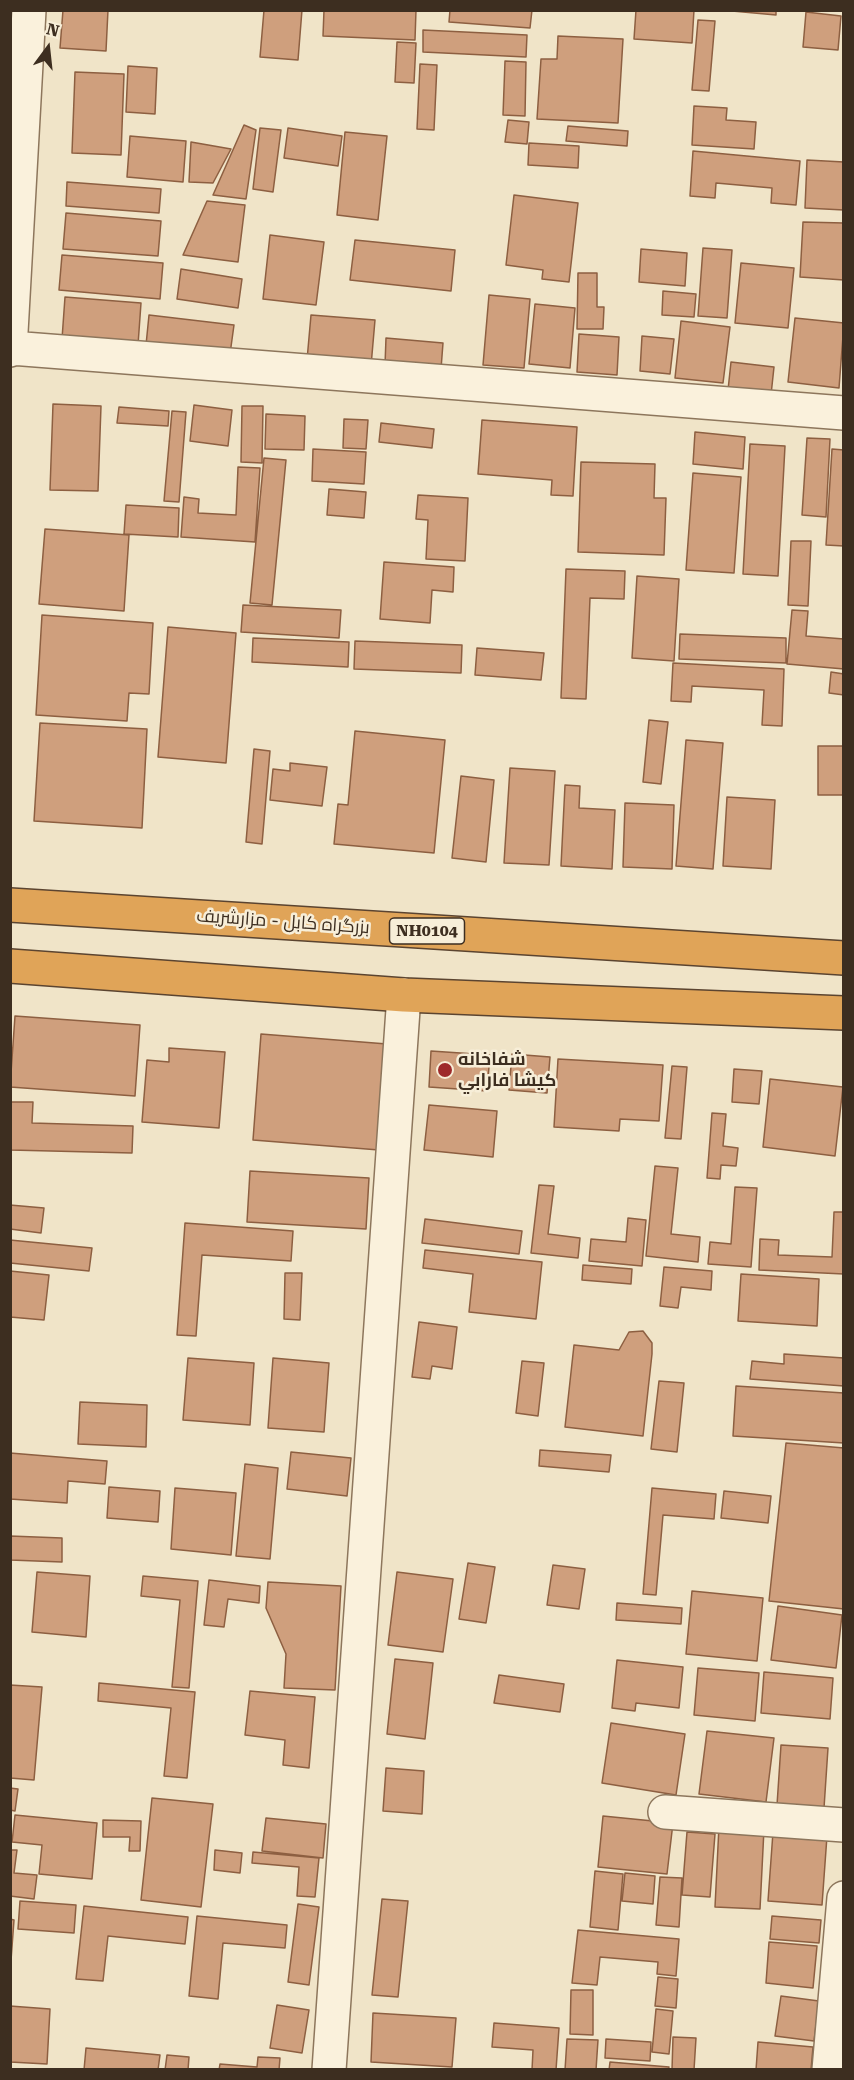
<!DOCTYPE html>
<meta charset="utf-8">
<style>
body{margin:0}
#map{position:relative;width:854px;height:2080px;overflow:hidden;background:#f0e4c8;font-family:"Roboto Serif",serif}
canvas{display:block}
.frame{position:absolute;inset:0;border:12px solid #3d2e20;pointer-events:none}
.north{position:absolute;left:18px;top:18px;width:60px;height:60px;-webkit-text-stroke:4px #f7eed8;paint-order:stroke;rotate:15deg;font-size:16px;font-weight:700;line-height:24px;text-align:center;color:#3d2e20}
.north::after{content:'';display:block;margin:auto;width:21px;height:27px;background:#3d2e20;clip-path:polygon(50% 0,100% 100%,50% 72%,0 100%)}
</style>
<div id="map">
<canvas width="854" height="2080"></canvas>
<div class="frame"></div>
<div class="north">N</div>
</div>
<script>
const context = document.querySelector('canvas').getContext('2d');
context.lineJoin = 'round';
function paint(path, color) {
  context.fillStyle = color;
  context.fill(path, 'evenodd');
}
function trace(path, color, width, dash) {
  context.strokeStyle = color;
  context.lineWidth = width;
  context.lineCap = dash ? 'butt' : 'round';
  context.setLineDash(dash || []);
  context.stroke(path);
}
function label(font, color, halo, rows, align = 'center') {
  context.font = font + ' "Roboto Serif",Cairo,serif';
  context.lineWidth = 5;
  context.setLineDash([]);
  context.textBaseline = 'middle';
  context.strokeStyle = halo;
  context.fillStyle = color;
  for (const [text, x, y, turn = 0] of rows) {
    context.save();
    context.translate(x, y);
    context.rotate((+turn || 0) * Math.PI / 180);
    context.textAlign = isNaN(turn) ? turn : align;
    if (halo) context.strokeText(text, 0, 0);
    context.fillText(text, 0, 0);
    context.restore();
  }
}
const building = new Path2D(`
 M10,10H16L10,54Z
 M63,10H108L106,51L60,48Z
 M264,10H302L298,60L260,57Z
 M324,10H416L415,40L323,36Z
 M450,10H532L530,28L449,22Z
 M636,10H694L692,43L634,39Z
 M721,10H776V15Z
 M806,12L841,16L838,50L803,47Z
 M698,20L715,21L709,91L692,90Z
 M423,30L527,35L526,57L423,52Z
 M558,36L623,39L618,123L537,119L541,59H557Z
 M397,42L416,43L414,83L395,82Z
 M505,61L526,62L525,116L503,115Z
 M420,64L437,65L434,130L417,129Z
 M128,66L157,68L155,114L126,112Z
 M75,72L124,74L121,155L72,153Z
 M694,106L727,108L726,120L756,122L754,149L692,145Z
 M508,120L529,122L527,144L505,142Z
 M244,125L256,130L246,199L213,195Z
 M568,126L628,131L627,146L566,141Z
 M260,128L281,130L273,192L253,189Z
 M288,128L342,136L338,166L284,158Z
 M345,132L387,136L378,220L337,215Z
 M130,136L186,141L183,182L127,177Z
 M191,142L231,149L213,183L189,182Z
 M529,143L579,146L578,168L528,165Z
 M693,151L800,161L796,205L771,203L772,188L716,183L715,198L690,196Z
 M807,160L844,162V210L805,208Z
 M67,182L161,189L159,213L66,206Z
 M514,195L578,203L569,282L542,279L543,270L506,265Z
 M207,201L245,205L238,262L183,255Z
 M66,213L161,221L158,256L63,249Z
 M803,222L844,223V280L800,277Z
 M270,235L324,242L316,305L263,299Z
 M355,240L455,250L451,291L350,280Z
 M703,248L732,250L727,318L698,316Z
 M641,249L687,253L685,286L639,282Z
 M62,255L163,263L160,299L59,290Z
 M741,263L794,268L788,328L735,323Z
 M181,269L242,279L238,308L177,299Z
 M578,273H597V307H604L603,329H577Z
 M663,291L696,294L694,317L662,315Z
 M489,295L530,299L524,368L483,365Z
 M65,297L141,303L138,345L62,339Z
 M535,304L575,308L570,368L529,364Z
 M149,315L234,325L230,354L146,345Z
 M311,315L375,320L371,366L307,360Z
 M795,318L844,323L839,388L788,382Z
 M681,321L730,327L723,383L675,378Z
 M579,334L619,337L617,375L577,372Z
 M642,336L674,339L670,374L640,371Z
 M386,338L443,343L441,369L385,365Z
 M731,362L774,367L771,395L728,390Z
 M53,404L101,406L98,491L50,490Z
 M194,405L232,410L228,446L190,441Z
 M242,406H263L262,463L241,462Z
 M119,407L169,411L168,426L117,423Z
 M172,411L186,412L179,502L164,501Z
 M266,414L305,416L304,450L265,449Z
 M344,419L368,420L366,449L343,448Z
 M482,420L577,427L573,496L551,495L552,480L478,474Z
 M381,423L434,429L432,448L379,442Z
 M695,432L745,437L743,469L693,464Z
 M807,438L830,439L826,517L802,515Z
 M750,444L785,446L778,576L743,574Z
 M313,449L366,452L364,484L312,481Z
 M832,449L844,450V546L826,545Z
 M264,458L286,460L272,605L250,603Z
 M581,462L655,464L654,498H666L664,555L578,552Z
 M238,467L260,468L255,542L181,537L184,497L199,499L198,513L236,515Z
 M693,473L741,477L734,573L686,570Z
 M329,489L366,492L364,518L327,515Z
 M418,495L468,498L465,561L426,559L428,520L416,519Z
 M126,505L179,508L178,537L124,534Z
 M45,529L129,535L124,611L39,604Z
 M791,541H811L808,606L788,605Z
 M384,562L454,567L453,592L432,590L430,623L380,619Z
 M566,569L625,571L624,599L590,598L586,699L561,698Z
 M637,576L679,579L674,661L632,658Z
 M243,605L341,610L339,638L241,632Z
 M792,610L808,611L806,636L844,639V669L787,664Z
 M42,615L153,623L149,694L129,693L127,721L36,715Z
 M168,627L236,633L226,763L158,757Z
 M680,634L786,638V663L679,659Z
 M253,638L349,642L348,667L252,662Z
 M355,641L462,645L461,673L354,669Z
 M477,648L544,653L541,680L475,675Z
 M673,663L784,669L782,726L762,725L764,690L692,686L691,702L671,701Z
 M831,672L844,674V695L829,693Z
 M649,720L668,722L661,784L643,782Z
 M40,723L147,729L142,828L34,821Z
 M355,731L445,740L434,853L334,844L338,804L348,805Z
 M686,740L723,743L713,869L676,866Z
 M818,746H844V795H818Z
 M254,749L270,751L262,844L246,842Z
 M290,763L327,767L322,806L270,800L273,769L290,771Z
 M510,768L555,771L549,865L504,863Z
 M461,776L494,780L486,862L452,858Z
 M565,785L580,786L579,808L615,810L612,869L561,866Z
 M727,797L775,800L771,869L723,866Z
 M625,803L674,805L672,869L623,867Z
 M15,1016L140,1025L135,1096L10,1087Z
 M261,1034L387,1044L379,1150L253,1140Z
 M169,1048L225,1052L219,1128L142,1122L147,1060L169,1062Z
 M431,1051L490,1055L487,1091L429,1087Z
 M512,1054L550,1057L547,1093L509,1090Z
 M558,1059L663,1065L659,1121L620,1119L619,1131L554,1127Z
 M672,1066L687,1067L681,1139L665,1138Z
 M734,1069L762,1071L759,1104L732,1102Z
 M770,1079L843,1087L835,1156L763,1147Z
 M11,1102H33L32,1123L133,1126L132,1153L10,1150Z
 M429,1105L497,1111L493,1157L424,1150Z
 M712,1113L726,1114L723,1146L738,1148L736,1166L721,1165L720,1179L707,1178Z
 M655,1166L678,1168L671,1234L700,1237L698,1262L646,1256Z
 M250,1171L369,1178L366,1229L247,1222Z
 M539,1185L554,1186L548,1234L580,1238L578,1258L531,1253Z
 M735,1187L757,1188L751,1267L708,1264L710,1242L731,1244Z
 M10,1205L44,1208L41,1233L10,1229Z
 M834,1212H844V1274L759,1270L760,1239L779,1240L778,1255L832,1257Z
 M628,1218L646,1220L642,1266L589,1261L591,1239L626,1242Z
 M425,1219L522,1231L519,1254L422,1243Z
 M185,1223L293,1231L291,1261L202,1255L196,1336L177,1335Z
 M10,1240L92,1248L89,1271L10,1263Z
 M425,1250L542,1262L536,1319L469,1312L473,1274L423,1268Z
 M583,1265L632,1269L631,1284L582,1280Z
 M664,1267L712,1271L711,1290L681,1287L678,1308L660,1306Z
 M10,1271L49,1275L44,1320L10,1317Z
 M285,1273H302L300,1320L284,1319Z
 M741,1274L819,1279L817,1326L738,1321Z
 M419,1322L457,1327L452,1369L432,1366L430,1379L412,1377Z
 M643,1331L652,1343V1354L643,1436L565,1427L574,1345L619,1350L629,1332Z
 M784,1354L844,1358V1386L750,1379L752,1361L784,1364Z
 M188,1358L254,1363L250,1425L183,1420Z
 M273,1358L329,1363L324,1432L268,1428Z
 M522,1361L544,1363L538,1416L516,1413Z
 M659,1381L684,1383L677,1452L651,1449Z
 M736,1386L844,1393V1443L733,1436Z
 M80,1402L147,1405L146,1447L78,1444Z
 M786,1443L844,1448V1609L769,1601Z
 M540,1450L611,1455L609,1472L539,1466Z
 M291,1452L351,1458L347,1496L287,1489Z
 M10,1453L107,1461L105,1484L68,1481L67,1503L10,1499Z
 M245,1464L278,1468L270,1559L236,1556Z
 M109,1487L160,1491L158,1522L107,1518Z
 M175,1488L236,1493L231,1555L171,1549Z
 M652,1488L716,1494L714,1519L663,1515L656,1595L643,1594Z
 M724,1491L771,1496L768,1523L721,1518Z
 M10,1536L62,1538V1562L10,1560Z
 M468,1563L495,1567L486,1623L459,1619Z
 M553,1565L585,1569L579,1609L547,1605Z
 M37,1572L90,1576L86,1637L32,1632Z
 M397,1572L453,1579L443,1652L388,1645Z
 M143,1576L198,1581L189,1688L172,1687L180,1600L141,1596Z
 M209,1580L260,1586L259,1603L228,1599L224,1627L204,1625Z
 M268,1582L341,1586L335,1690L284,1688L286,1654L266,1608Z
 M692,1591L763,1598L757,1661L686,1654Z
 M617,1603L682,1608L681,1624L616,1620Z
 M778,1606L842,1615L836,1668L771,1660Z
 M395,1659L433,1663L425,1739L387,1734Z
 M617,1660L683,1667L679,1708L636,1703L635,1711L612,1708Z
 M698,1668L759,1673L755,1721L694,1715Z
 M764,1672L833,1678L830,1719L761,1713Z
 M499,1675L564,1684L560,1712L494,1703Z
 M99,1683L195,1692L187,1778L164,1776L171,1708L98,1701Z
 M10,1685L42,1687L34,1780L10,1778Z
 M250,1691L315,1697L309,1768L283,1765L285,1740L245,1735Z
 M611,1723L685,1734L676,1795L602,1783Z
 M707,1731L774,1738L766,1802L699,1794Z
 M781,1745L828,1748L824,1808L777,1805Z
 M386,1768L424,1771L422,1814L383,1811Z
 M10,1788L18,1789L15,1811L10,1810Z
 M152,1798L213,1804L201,1907L141,1900Z
 M15,1815L97,1823L92,1879L39,1874L42,1845L12,1842Z
 M603,1816L673,1823L667,1874L598,1867Z
 M266,1818L326,1824L323,1858L262,1851Z
 M103,1820L141,1821L140,1851H129L130,1837H103Z
 M719,1826L764,1829L760,1909L715,1907Z
 M687,1832L715,1834L710,1897L682,1895Z
 M773,1832L827,1836L822,1905L768,1901Z
 M10,1850H17L14,1873L37,1875L34,1899L10,1896Z
 M215,1850L242,1853L240,1873L214,1870Z
 M253,1852L319,1858L315,1897L297,1896L299,1867L252,1863Z
 M595,1871L623,1874L618,1930L590,1927Z
 M625,1873L655,1876L653,1904L622,1901Z
 M660,1877L682,1878L679,1927L656,1925Z
 M382,1899L408,1901L398,1997L372,1995Z
 M20,1901L76,1905L74,1933L18,1929Z
 M298,1904L319,1907L309,1985L288,1982Z
 M84,1906L188,1917L185,1944L108,1936L103,1981L76,1979Z
 M197,1916L287,1925L285,1948L223,1943L218,1999L189,1996Z
 M772,1916L821,1920L819,1943L770,1939Z
 M10,1919L14,1920L10,1974Z
 M578,1930L679,1939L676,1976L657,1974L658,1962L600,1957L597,1985L572,1983Z
 M769,1942L817,1946L813,1988L766,1983Z
 M658,1977L678,1979L676,2008L655,2006Z
 M571,1990H593V2035L570,2034Z
 M781,1996L819,2001L814,2041L775,2036Z
 M277,2005L309,2010L302,2053L270,2048Z
 M10,2006L50,2009L47,2064L10,2062Z
 M656,2009L673,2011L669,2054L652,2052Z
 M373,2013L456,2018L452,2067L371,2062Z
 M494,2023L559,2028L556,2070H532L533,2050L492,2047Z
 M673,2037L696,2038L694,2070H672Z
 M567,2039L598,2040L596,2070H565Z
 M606,2039L651,2042L650,2061L605,2058Z
 M758,2042L813,2047L811,2070H756Z
 M86,2048L160,2055L158,2070H84Z
 M167,2055L189,2057L188,2070H165Z
 M258,2057L280,2058L279,2070H219L220,2064L257,2067Z
 M610,2062L669,2067L668,2070H609Z`);
paint(building, '#cf9f7d');
trace(building, '#8d5f41', 1.5);
const minor = new Path2D(`
 M11,348L844,413
 M10,350L29,10
 M665,1812L844,1825
 M329,2070L404,995
 M829,2070L844,1898`);
const highway = new Path2D(`
 M10,905L844,958
 M10,966L404,995L844,1013`);
trace(minor, '#8d765c', 36);
trace(highway, '#5b4430', 36);
trace(minor, '#faf1dc', 33);
trace(highway, '#e0a458', 33);
for (const [x, y, r, color] of [
 [445,1070,8,"#9e2a2b"]
]) {
  const dot = new Path2D();
  dot.arc(x, y, r, 0, 2 * Math.PI);
  context.fillStyle = color;
  context.fill(dot);
  trace(dot, '#f7eed8', 2);
}
for (const [x, y, w] of [
 [427,931,75]
]) {
  const box = new Path2D();
  box.roundRect(x - w / 2, y - 13, w, 26, 4.5);
  context.fillStyle = '#f7eed8';
  context.fill(box);
  trace(box, '#3d2e20', 1.5);
}
label('bold 16px', '#3d2e20', null, [
 ["NH0104",427,931]
]);
label('18px', '#3d2e20', '#f7eed8', [
 ["بزرگراه کابل - مزارشریف",283,922,4]
]);
label('bold 18px', '#3d2e20', '#f7eed8', [
 ["شفاخانه",458,1060],
 ["كيشا فارابي",458,1081]
], 'left');
</script>
